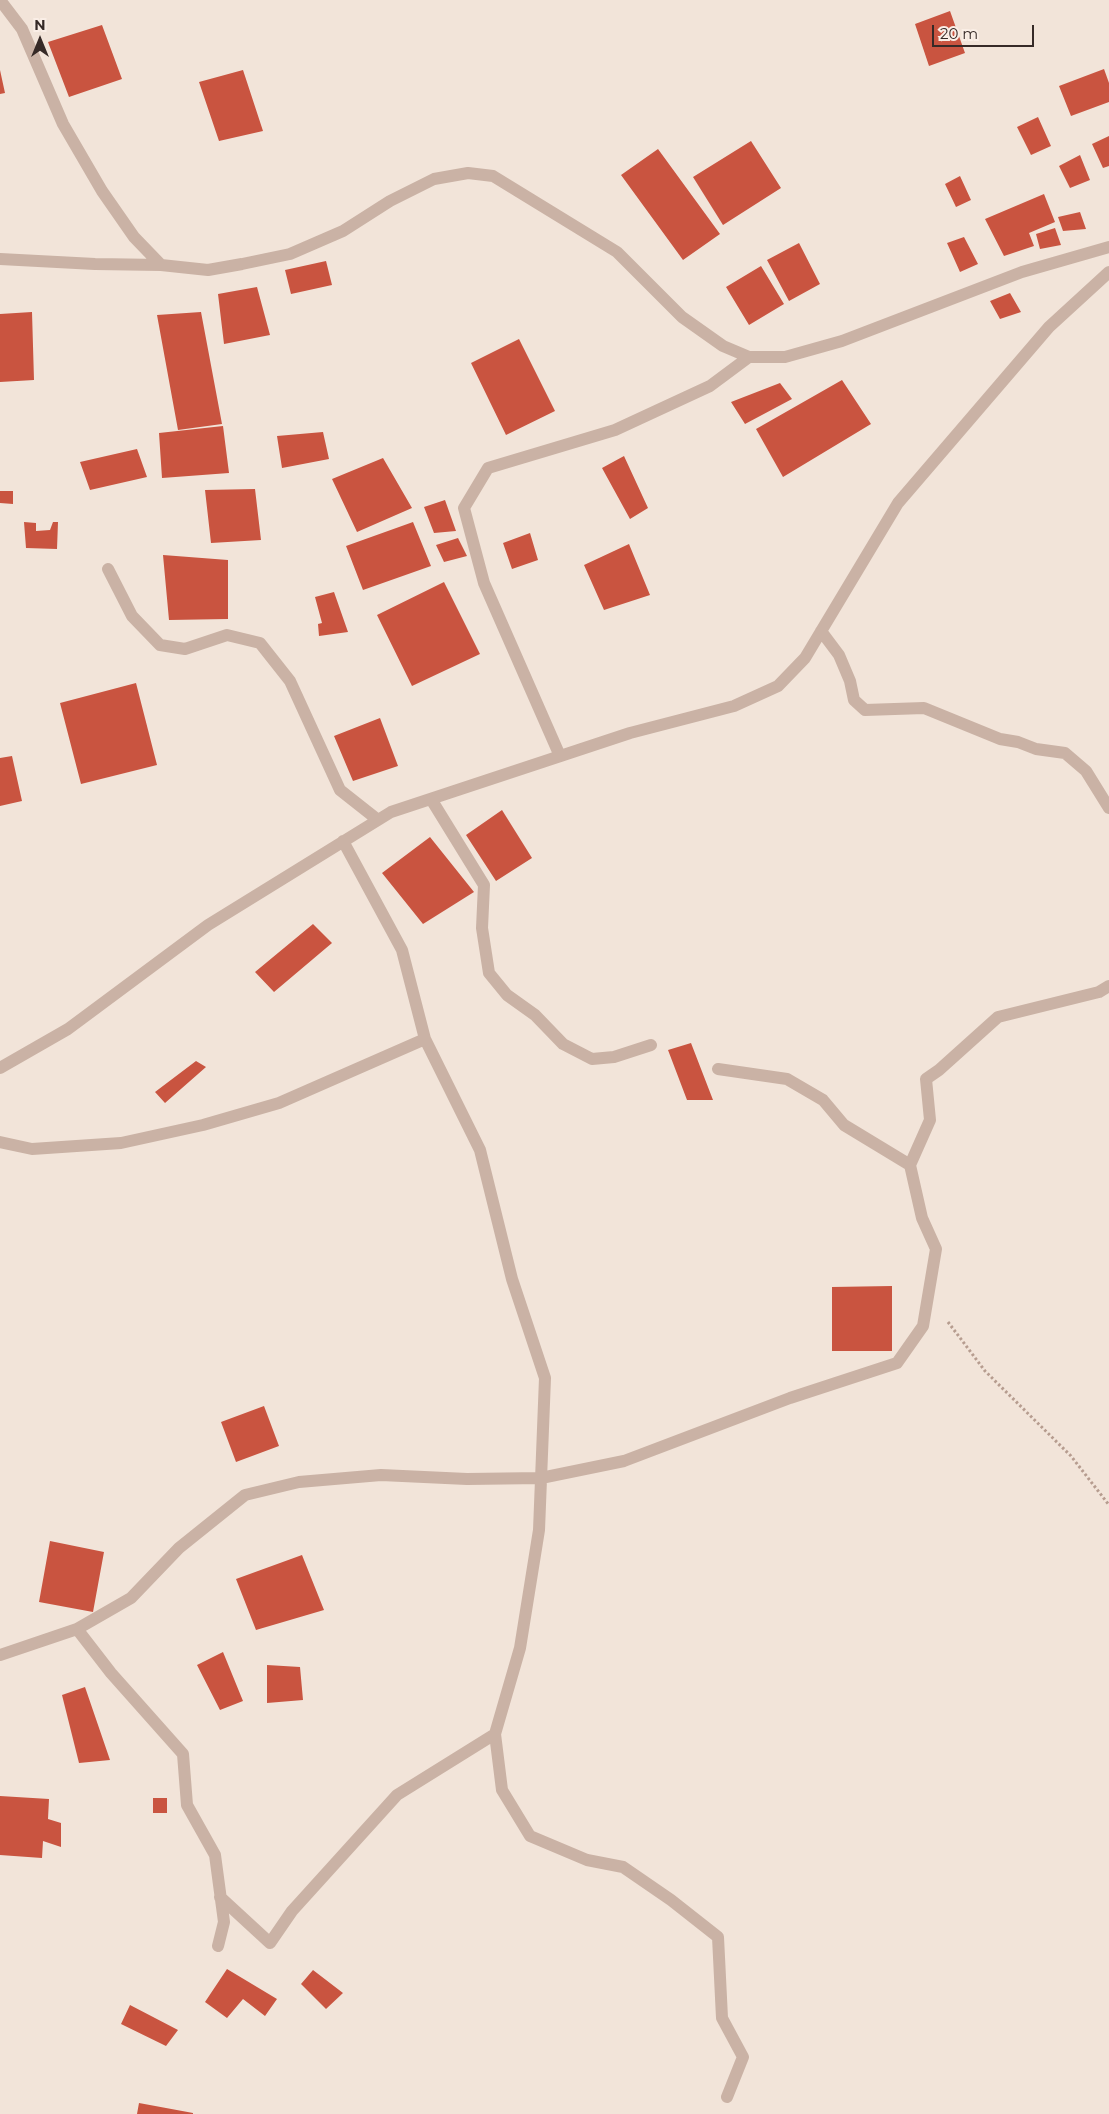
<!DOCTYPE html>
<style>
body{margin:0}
#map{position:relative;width:1109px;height:2114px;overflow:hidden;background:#f2e4d9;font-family:Montserrat,sans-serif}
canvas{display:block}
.north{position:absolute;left:15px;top:15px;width:50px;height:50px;-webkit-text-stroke:4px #faeee6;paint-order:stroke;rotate:0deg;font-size:14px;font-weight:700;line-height:20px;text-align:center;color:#362a27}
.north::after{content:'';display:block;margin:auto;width:18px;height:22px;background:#362a27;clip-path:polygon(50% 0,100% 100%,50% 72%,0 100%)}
.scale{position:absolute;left:932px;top:25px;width:102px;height:22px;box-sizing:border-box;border:2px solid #362a27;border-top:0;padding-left:6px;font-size:15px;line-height:18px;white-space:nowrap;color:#362a27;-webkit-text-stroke:4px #faeee6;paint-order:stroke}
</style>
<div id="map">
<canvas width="1109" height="2114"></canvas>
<div class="north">N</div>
<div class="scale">20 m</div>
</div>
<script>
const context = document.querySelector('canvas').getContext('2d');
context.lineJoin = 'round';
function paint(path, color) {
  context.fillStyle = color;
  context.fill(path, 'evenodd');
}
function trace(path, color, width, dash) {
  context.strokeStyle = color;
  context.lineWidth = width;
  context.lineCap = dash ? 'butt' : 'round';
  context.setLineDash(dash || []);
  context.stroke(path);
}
paint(new Path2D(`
 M950,11L965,53L929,66L915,24Z
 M102,25L122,79L69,97L48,42Z
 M1104,69L1109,83V102L1071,116L1059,86Z
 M0,70L5,93L0,94Z
 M243,70L263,131L219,141L199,82Z
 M1038,117L1051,146L1031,155L1017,127Z
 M1109,136V166L1103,168L1092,144Z
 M751,141L781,188L723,225L693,177Z
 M658,149L720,234L683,260L621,175Z
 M1080,155L1090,180L1070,188L1059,166Z
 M960,176L971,200L956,207L945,184Z
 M1044,194L1055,222L1029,233L1034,246L1004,256L985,219Z
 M1080,212L1086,229L1063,231L1058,217Z
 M1055,228L1061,245L1040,249L1036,234Z
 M964,237L978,264L960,272L947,243Z
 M799,243L820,284L789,301L767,260Z
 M326,261L332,285L291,294L285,270Z
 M761,266L784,304L749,325L726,287Z
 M257,287L270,335L224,344L218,294Z
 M1010,293L1021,312L1000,319L990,301Z
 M32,312L34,380L0,382V314Z
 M201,312L222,424L178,430L157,315Z
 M519,339L555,411L506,435L471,363Z
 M842,380L871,424L783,477L756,429Z
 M780,383L792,399L745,424L731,402Z
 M223,426L229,473L162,478L159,433Z
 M323,432L329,459L282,468L277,436Z
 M137,449L147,477L90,490L80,462Z
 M624,456L648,508L630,519L602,468Z
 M383,458L412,508L357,532L332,479Z
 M255,489L261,540L211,543L205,490Z
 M0,491H13V504L0,503Z
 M445,500L456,531L434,533L424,507Z
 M24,522L36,523V531L50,530L53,522H58L57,549L26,548Z
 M413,522L431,566L363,590L346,546Z
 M530,533L538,560L512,569L503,543Z
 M458,538L467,556L444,562L436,545Z
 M629,544L650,595L604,610L584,565Z
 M163,555L228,560V619L169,620Z
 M444,582L480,654L412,686L377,615Z
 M334,592L348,632L319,636L318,624L322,623L315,597Z
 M136,683L157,765L81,784L60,703Z
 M380,718L398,766L353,781L334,736Z
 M12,756L22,801L0,806V758Z
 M502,810L532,858L496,881L466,835Z
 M430,837L474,892L423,924L382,873Z
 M313,924L332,943L274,992L255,972Z
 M691,1043L713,1100H687L668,1050Z
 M196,1061L206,1067L165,1103L155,1092Z
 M892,1286V1351H832V1287Z
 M264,1406L279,1446L236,1462L221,1422Z
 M50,1541L104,1552L93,1612L39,1602Z
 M302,1555L324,1610L256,1630L236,1579Z
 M223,1652L243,1701L220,1710L197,1665Z
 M267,1665L300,1667L303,1700L267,1703Z
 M85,1687L110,1760L79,1763L62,1695Z
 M0,1796L49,1799L48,1819L61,1823V1847L43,1841L42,1858L0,1855Z
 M153,1798H167V1813H153Z
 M227,1969L277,1999L265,2016L243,1999L227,2018L205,2002Z
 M313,1970L343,1993L326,2009L301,1984Z
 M130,2005L178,2030L166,2046L121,2024Z
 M139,2103L193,2113V2114H137Z`), '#c95440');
trace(new Path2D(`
 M948,1322L985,1371L1071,1456L1109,1505`), '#b69c8f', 3, [2.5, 2.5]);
trace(new Path2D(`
 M0,0L22,29L63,124L102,191L134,237L161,265
 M0,259L95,264L161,265L208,270L242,264L290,254L343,231L390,201L434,179L468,173L493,176L617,252L682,317L723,346L749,357H785L842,341L1022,272L1109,247
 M108,569L132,616L160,645L185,649L227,635L260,643L290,681L340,790L378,820
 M821,631L839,655L850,681L854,700L865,710L924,708L1000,739L1018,742L1036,749L1065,753L1086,771L1109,808
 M560,756L484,583L464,508L488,468L615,430L710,386L749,357
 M431,799L484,885L482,928L489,973L507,995L535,1015L563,1044L592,1059L614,1057L651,1045
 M343,841L402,950L425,1039L480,1150L512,1279L545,1378L539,1530L520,1648L495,1734L502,1790L530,1836L587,1860L623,1867L671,1900L718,1937L722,2018L743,2057L727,2097
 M0,1068L68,1029L208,925L391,812L630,733L734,706L778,686L805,658L898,503L1049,327L1109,272
 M718,1069L787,1079L823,1100L844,1125L910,1165
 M0,1142L32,1149L121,1143L203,1125L279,1103L425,1039
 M77,1629L111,1673L183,1754L187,1805L215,1855L224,1922L218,1946
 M0,1655L77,1629L131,1598L179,1548L245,1495L299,1482L381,1475L467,1479L541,1478L624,1461L790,1398L897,1363L923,1326L936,1249L922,1218L910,1165L930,1120L926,1079L939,1070L998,1017L1099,992L1109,986
 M220,1897L270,1943L292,1911L397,1795L495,1734`), '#cab2a5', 12);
</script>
